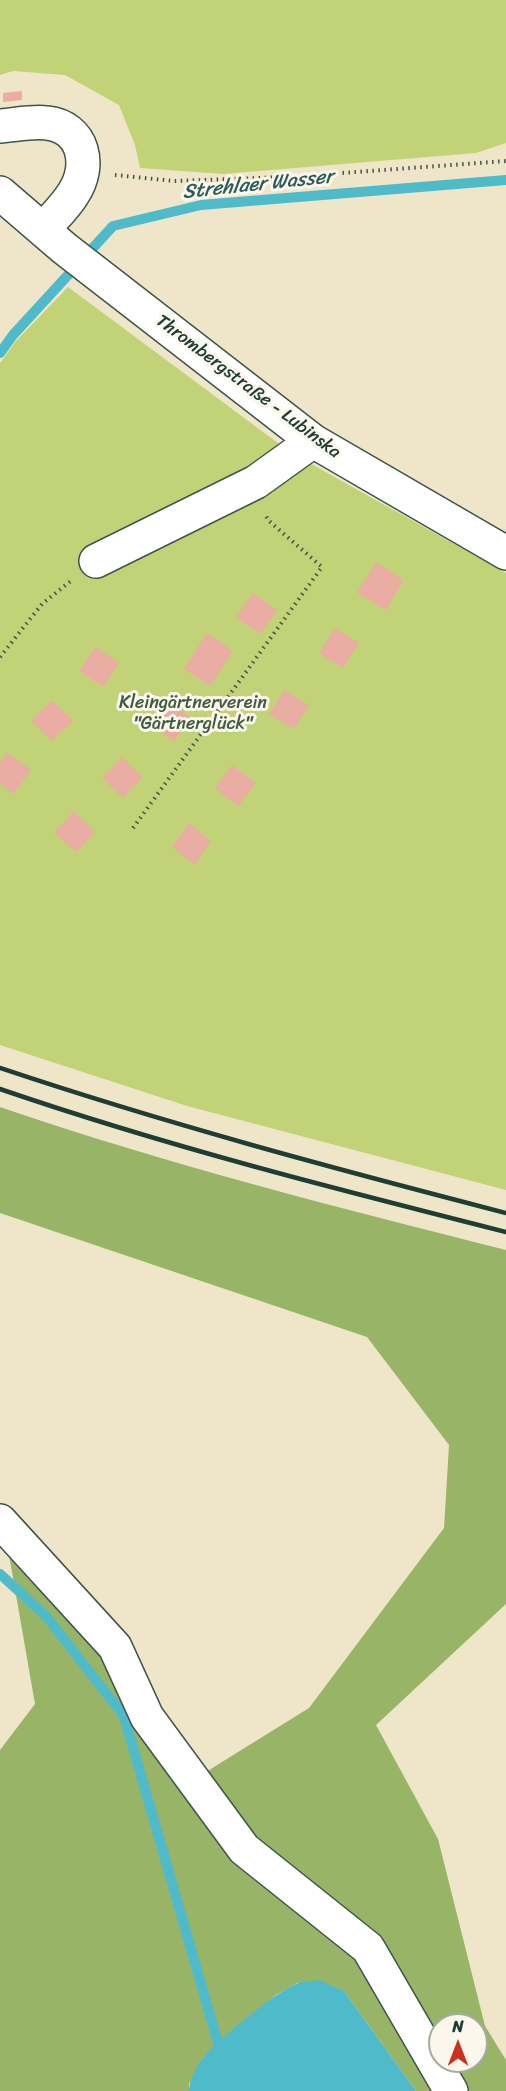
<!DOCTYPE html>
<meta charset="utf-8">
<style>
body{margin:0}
#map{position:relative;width:506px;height:2091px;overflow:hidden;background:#efe6c9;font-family:Sriracha,sans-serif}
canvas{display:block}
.north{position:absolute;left:428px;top:2013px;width:60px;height:60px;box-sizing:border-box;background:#fbf7ec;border:2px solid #a3ada2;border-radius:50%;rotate:0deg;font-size:16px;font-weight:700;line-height:24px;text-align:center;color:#1f3d34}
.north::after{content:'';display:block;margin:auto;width:21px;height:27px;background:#c8321e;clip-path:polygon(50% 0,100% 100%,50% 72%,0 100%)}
</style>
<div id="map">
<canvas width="506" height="2091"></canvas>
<div class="north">N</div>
</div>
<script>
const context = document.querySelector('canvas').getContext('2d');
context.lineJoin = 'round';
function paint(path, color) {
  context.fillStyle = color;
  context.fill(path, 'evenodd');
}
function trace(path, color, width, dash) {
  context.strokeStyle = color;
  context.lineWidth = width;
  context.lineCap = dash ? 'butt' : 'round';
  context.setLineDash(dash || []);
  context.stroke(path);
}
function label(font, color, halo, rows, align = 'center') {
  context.font = font + ' Sriracha,sans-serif';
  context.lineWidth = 6;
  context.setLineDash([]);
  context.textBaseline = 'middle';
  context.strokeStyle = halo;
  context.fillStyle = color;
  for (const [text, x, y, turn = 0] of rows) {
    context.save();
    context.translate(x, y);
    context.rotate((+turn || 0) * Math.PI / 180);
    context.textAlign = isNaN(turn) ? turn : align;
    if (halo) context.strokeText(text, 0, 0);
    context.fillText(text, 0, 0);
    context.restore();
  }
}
paint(new Path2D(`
 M0,0H506V143L476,153L223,174L140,168L135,145L119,105L65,75L13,71L0,75Z
 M68,287L290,452L506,573V1190L187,1106L0,1045V363L16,341Z`), '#c1d376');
paint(new Path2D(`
 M0,1107C166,1164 336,1207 506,1250V1604L376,1725L438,1839L485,2026L506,2060V2091H416L344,1991L297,1983L276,1995L204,2057L189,2084V2091H0V1750L35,1704L4,1526L193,1780L309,1708L444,1528L449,1445L367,1337L0,1213ZM440,2025H476V2061H440Z`), '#98b567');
paint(new Path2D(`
 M319,1980L344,1991L416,2091H189C189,2080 197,2066 204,2057C216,2041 277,1991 296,1984C303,1981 312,1981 319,1980Z`), '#4fbbca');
trace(new Path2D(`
 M0,353L13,335L113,226L201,205L506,180
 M0,1574L46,1616L124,1716L218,2043`), '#4fbbca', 10);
paint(new Path2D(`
 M22,91V100L3,102V93Z
 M376,562L404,580L386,610L357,593Z
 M253,593L277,610L260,634L236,617Z
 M335,628L359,643L343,668L319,653Z
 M207,633L233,651L210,686L184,669Z
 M95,647L119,663L103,687L79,671Z
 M284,690L309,705L294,729L269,714Z
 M52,700L73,721L51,741L31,720Z
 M168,700L191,718L174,741L150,724Z
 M7,753L31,770L14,794L0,784V762Z
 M122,757L143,777L123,798L102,778Z
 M232,765L256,783L238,806L215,788Z
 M74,811L95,832L76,852L54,833Z
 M189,823L211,841L195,865L172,847Z`), '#eaada4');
const minor = new Path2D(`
 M0,126C15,125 32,121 47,123C84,127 92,166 73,194C65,207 53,218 43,230
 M0,193L64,248L313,441L506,553
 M96,561L256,482L313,441
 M0,1521L115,1647L147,1717L244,1849L368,1948L451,2091`);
trace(minor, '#3e564a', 36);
trace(new Path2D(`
 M115,175L174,181L287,177L506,161
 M0,657L42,604L72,580
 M133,828L322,567L269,521L264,513`), '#3e564a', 4, [1.5, 4.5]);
trace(minor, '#fff', 33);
trace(new Path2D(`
 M0,1068C167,1124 336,1169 506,1213
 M0,1089C166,1146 336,1189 506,1232`), '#1f3d34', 4.5);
label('18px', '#1f3d34', '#fbf7ec', [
 ["Thrombergstraße - Lubinska",248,387,37]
]);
label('18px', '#3f5b41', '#fbf7ec', [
 ["Kleingärtnerverein",193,703],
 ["\"Gärtnerglück\"",193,724]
]);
label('italic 20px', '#2b5c5a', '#fbf7ec', [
 ["Strehlaer Wasser",258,185,-6]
]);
</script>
